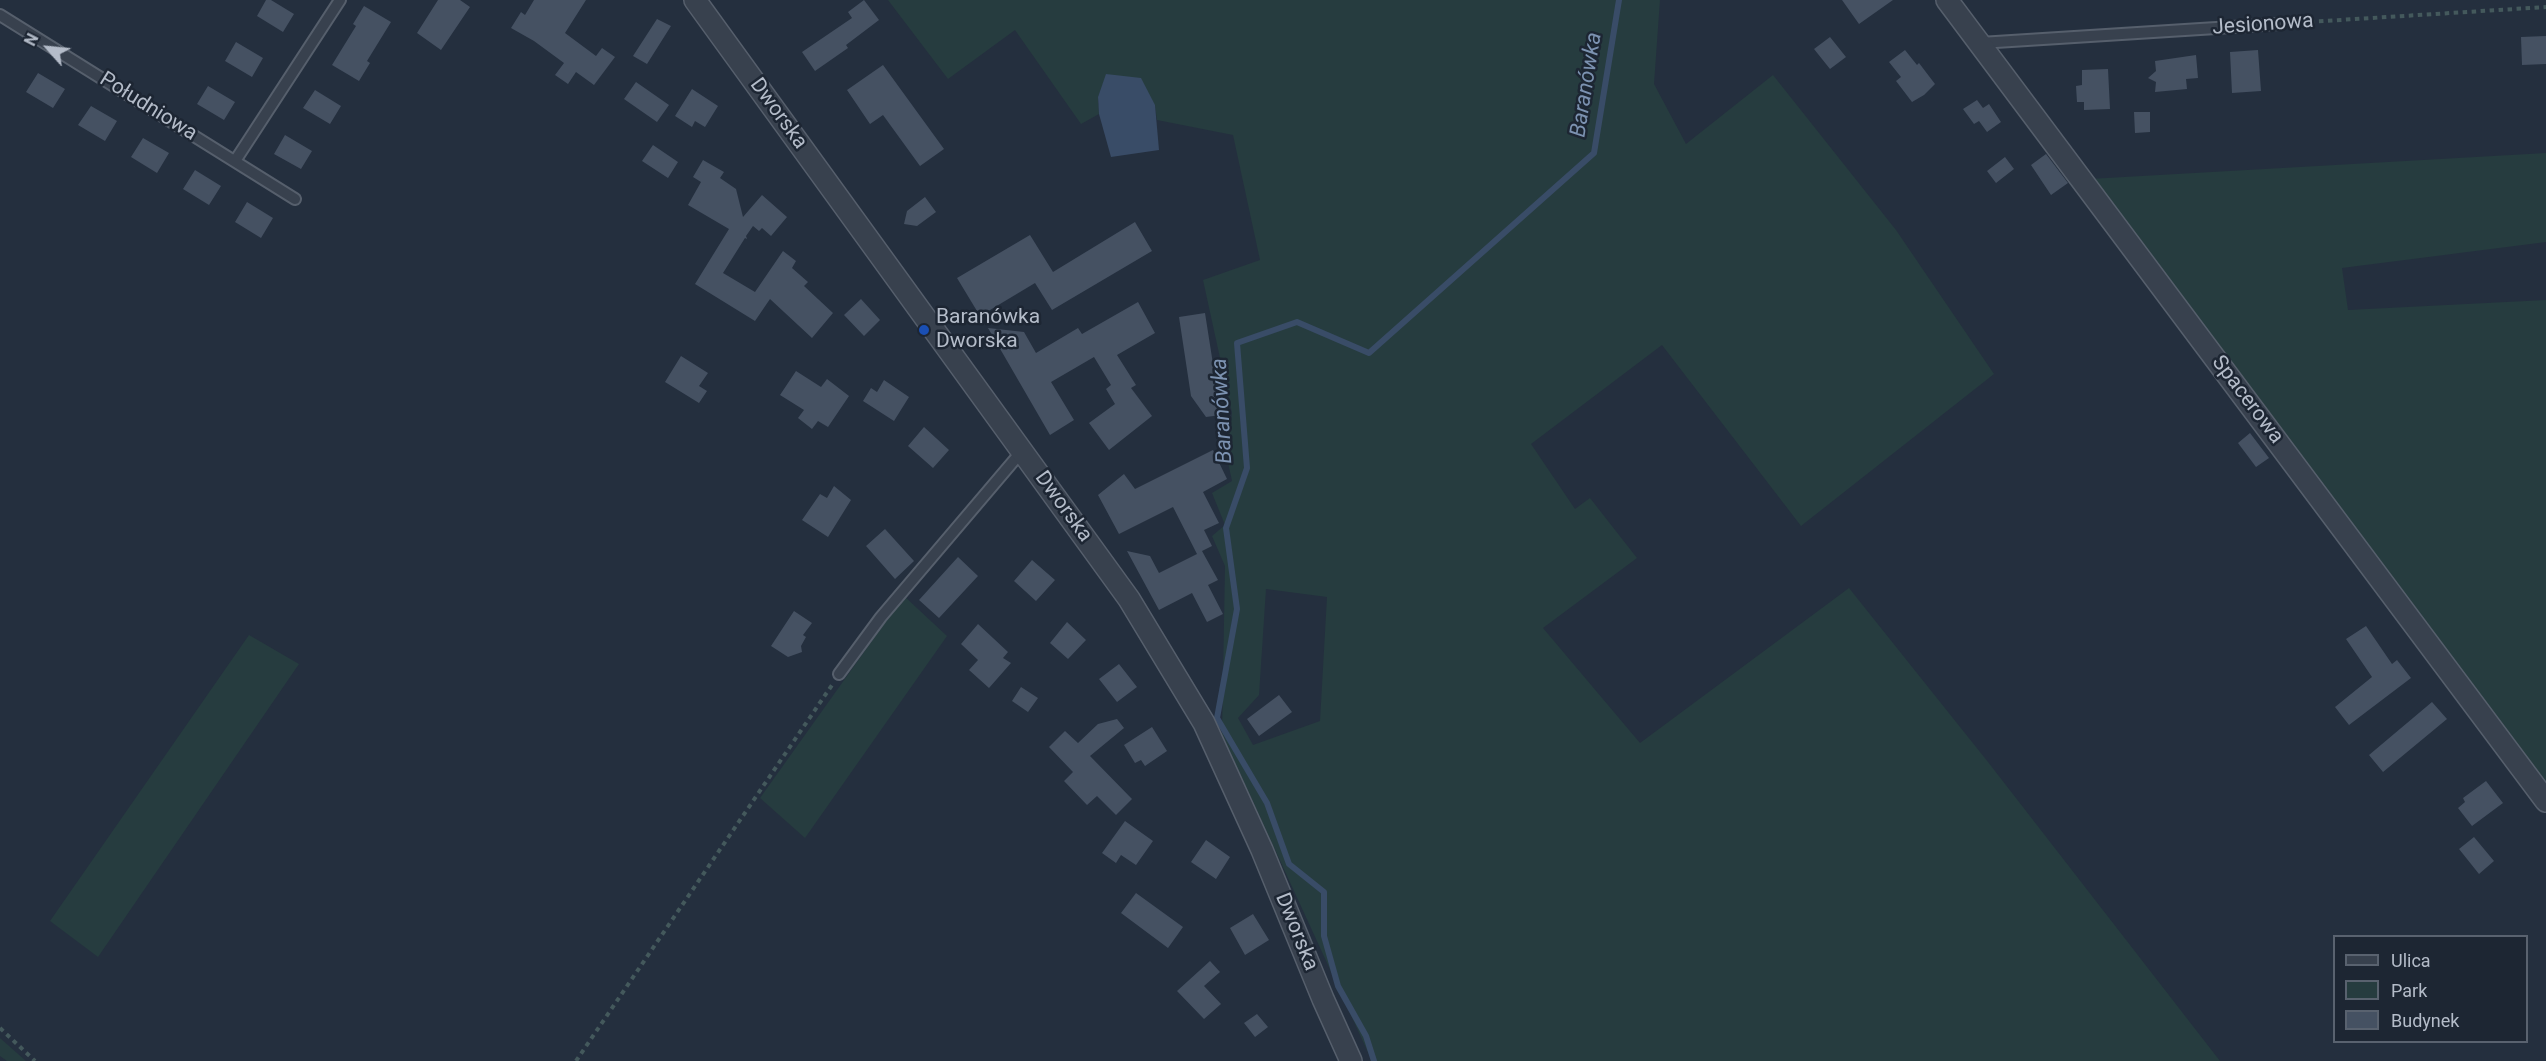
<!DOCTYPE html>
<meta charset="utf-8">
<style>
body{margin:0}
#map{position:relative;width:2546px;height:1061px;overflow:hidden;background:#242f3e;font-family:Roboto,sans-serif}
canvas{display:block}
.legend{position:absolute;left:2333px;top:935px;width:195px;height:108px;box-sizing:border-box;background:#1d2633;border:2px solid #59626f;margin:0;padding:8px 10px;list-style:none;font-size:18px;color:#b4bcc9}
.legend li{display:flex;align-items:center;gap:12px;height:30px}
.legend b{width:30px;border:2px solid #59626f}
.north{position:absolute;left:18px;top:18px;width:60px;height:60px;-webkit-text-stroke:4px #1d2633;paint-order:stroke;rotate:297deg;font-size:16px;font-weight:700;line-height:24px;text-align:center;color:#b4bcc9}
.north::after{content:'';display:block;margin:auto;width:21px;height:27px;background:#b4bcc9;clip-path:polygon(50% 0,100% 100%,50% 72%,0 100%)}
</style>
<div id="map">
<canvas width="2546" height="1061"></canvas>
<ul class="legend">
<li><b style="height:8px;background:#38414e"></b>Ulica</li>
<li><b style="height:16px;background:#263c3f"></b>Park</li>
<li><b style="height:16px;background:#455162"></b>Budynek</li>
</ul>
<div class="north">N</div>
</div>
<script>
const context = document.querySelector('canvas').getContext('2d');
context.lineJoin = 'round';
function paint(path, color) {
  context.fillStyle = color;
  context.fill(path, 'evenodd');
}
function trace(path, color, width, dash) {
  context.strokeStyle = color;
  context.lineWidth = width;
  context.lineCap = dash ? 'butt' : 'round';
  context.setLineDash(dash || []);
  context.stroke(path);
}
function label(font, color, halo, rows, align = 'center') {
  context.font = font + ' Roboto,sans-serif';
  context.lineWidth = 5;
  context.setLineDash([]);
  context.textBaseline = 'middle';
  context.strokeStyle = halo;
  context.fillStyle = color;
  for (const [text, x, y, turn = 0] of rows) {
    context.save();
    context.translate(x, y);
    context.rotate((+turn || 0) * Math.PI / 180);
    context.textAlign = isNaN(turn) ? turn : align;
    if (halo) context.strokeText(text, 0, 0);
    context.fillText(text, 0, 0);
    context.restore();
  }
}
paint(new Path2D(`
 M888,0H1660L1654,84L1686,144L1773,75L1896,230L1994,374L1801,526L1662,345L1531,444L1575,509L1590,498L1637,558L1543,628L1640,743L1849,588L1988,762L2220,1061H1372L1222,734L1225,566L1212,536L1225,525L1212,493L1232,481L1227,458L1232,413L1203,280L1260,260L1233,135L1157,120L1155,105L1107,74L1098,97L1099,114L1081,124L1015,30L948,79ZM1266,589L1327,597L1320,721L1253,745L1238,718L1259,695Z
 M2546,153V242L2342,268L2348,310L2546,300V784L2089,179Z
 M904,596L947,636L805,838L760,798Z
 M249,635L299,664L98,957L50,921Z
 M0,1038L26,1061H7L0,1056Z`), '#263c3f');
paint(new Path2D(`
 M1106,74L1141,78L1155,105L1159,150L1111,157L1099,114L1098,97Z`), '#394c67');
trace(new Path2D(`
 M1374,1061L1366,1036L1338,986L1324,936V892L1289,864L1267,803L1217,718L1237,609L1226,528L1247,468L1237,343L1297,322L1369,353L1594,153L1619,0`), '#394c67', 6);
paint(new Path2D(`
 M266,0H271L294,14L283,32L257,16Z
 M438,0H460L470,7L441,50L417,33Z
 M534,0H586L565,33L596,56L602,48L615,57L594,85L576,72L568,84L555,75L564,63L534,41L511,28L521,12L525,15Z
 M864,0L879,20L846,45L848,48L815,71L802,52L852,18L848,12Z
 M1842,0H1893L1859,24Z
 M364,6L391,22L367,61L370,63L359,81L332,65L356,26L353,24Z
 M657,19L671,26L647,64L633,56Z
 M2546,36V64L2522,65L2521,37Z
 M1830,37L1846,57L1830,69L1814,49Z
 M236,42L263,58L252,77L225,61Z
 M1905,50L1917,65L1919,63L1935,84L1924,95L1912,102L1896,81L1901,77L1889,62Z
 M2258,50L2261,91L2232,93L2230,52Z
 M2196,55L2198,78L2186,79L2187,89L2155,92L2156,82L2148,78L2156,71L2155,61Z
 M883,65L944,149L920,166L883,115L870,124L847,90Z
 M2108,69L2110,109L2084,110V102H2077L2076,86L2082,85V70Z
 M38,73L65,89L53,108L26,92Z
 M636,82L669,105L657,122L624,99Z
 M208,86L235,102L224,120L197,104Z
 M692,89L718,106L705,127L695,121L692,127L675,116Z
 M315,90L341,106L330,124L303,108Z
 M1977,100L1983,108L1989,104L2001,122L1987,132L1979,121L1974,124L1963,109Z
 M91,106L117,121L105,141L78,125Z
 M2134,112H2150V132L2135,133Z
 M285,135L312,151L301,169L274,154Z
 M143,138L169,153L157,173L131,157Z
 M653,145L678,162L668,178L642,161Z
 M2046,154L2068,183L2051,195L2031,165Z
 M2005,157L2014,169L1996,183L1987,171Z
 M703,160L724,172L720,178L736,189L743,217L762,195L787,217L771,236L762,228L759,231L753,226L746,236L747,239L745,238L723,273L755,292L783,251L796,261L792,268L808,282L804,286L833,313L812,338L770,299L755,321L695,284L729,229L688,205L701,182L693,177Z
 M195,170L221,186L209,205L183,189Z
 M925,197L936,212L917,226L904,224L907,211Z
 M247,202L273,218L261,238L235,222Z
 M1135,222L1152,251L1052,310L1035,283L980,316L957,278L1030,235L1053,272Z
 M861,299L880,320L864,336L844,315Z
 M1138,302L1155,333L1117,355L1136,385L1131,388L1152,416L1109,450L1089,423L1115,404L1106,389L1111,385L1094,357L1051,382L1074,420L1050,435L988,328L1024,332L1036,353L1078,328L1082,334Z
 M1205,313L1221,415L1206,417L1191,396L1179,317Z
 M681,356L708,373L699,386L707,391L699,403L665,382Z
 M796,371L821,387L827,379L849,396L828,427L818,421L812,429L798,418L804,410L780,395Z
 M884,380L909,397L894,421L863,401L871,388L877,392Z
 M924,427L949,450L933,468L908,446Z
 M2250,433L2269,458L2256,467L2238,443Z
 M1213,450L1227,479L1203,492L1219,523L1204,530L1212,546L1202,551L1218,580L1208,585L1223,614L1207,622L1192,593L1159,610L1127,551L1150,556L1159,573L1197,554L1173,507L1119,534L1098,495L1124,474L1135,489Z
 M834,486L851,500L828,537L802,520L820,494L827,498Z
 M885,529L914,561L895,579L866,546Z
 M958,557L978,576L939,618L919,600Z
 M1032,560L1055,580L1036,601L1014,581Z
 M794,611L812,623L803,635L806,637L801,646L802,652L788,657L771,646Z
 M1067,622L1086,640L1068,659L1050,643Z
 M978,624L1008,652L1003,658L1011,663L989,688L969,670L978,660L961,644Z
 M2366,626L2392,664L2397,660L2411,678L2349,725L2335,707L2372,677L2346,639Z
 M1119,664L1137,687L1117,702L1099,679Z
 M1021,687L1038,698L1028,712L1012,701Z
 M1279,695L1292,712L1259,736L1247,719Z
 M2432,702L2447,719L2383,772L2369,755Z
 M1117,719L1124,728L1090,756L1132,799L1116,815L1097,796L1087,805L1064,781L1073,772L1049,747L1065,731L1078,743L1098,724Z
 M1152,727L1167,751L1145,766L1141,760L1135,763L1124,745Z
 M2486,781L2503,803L2472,826L2458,808L2465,802L2463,798Z
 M1125,821L1153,841L1136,865L1121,855L1116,863L1102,853Z
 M2474,837L2494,861L2479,874L2459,849Z
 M1206,840L1230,857L1216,879L1191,862Z
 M1136,893L1183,927L1168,948L1121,913Z
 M1253,914L1269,940L1245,955L1230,928Z
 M1210,961L1220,972L1204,986L1221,1004L1204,1019L1177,991Z
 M1257,1014L1268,1027L1255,1037L1244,1023Z`), '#455162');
const service = new Path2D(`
 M0,15L295,199
 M1980,43L2279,24
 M235,161L340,0
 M839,674L881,617L1022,451`);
const minor = new Path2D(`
 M695,0L1129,599L1204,723L1262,850L1323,999L1351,1061
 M1947,0L2546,801`);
trace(service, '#565f6c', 14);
trace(minor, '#565f6c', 24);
trace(new Path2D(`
 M2292,23L2546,7
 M0,1028L35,1061
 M576,1061L832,685`), '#44595c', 4, [4.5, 4.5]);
trace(service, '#38414e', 10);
trace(minor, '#38414e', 21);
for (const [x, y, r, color] of [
 [924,330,6,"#1a4fb4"]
]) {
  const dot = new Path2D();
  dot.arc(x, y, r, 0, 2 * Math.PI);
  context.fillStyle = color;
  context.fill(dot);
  trace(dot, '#1d2633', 2);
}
label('21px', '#b4bcc9', '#1d2633', [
 ["Jesionowa",2263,25,-4],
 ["Południowa",148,107,32],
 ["Dworska",778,114,54],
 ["Spacerowa",2247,400,53],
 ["Dworska",1063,507,54],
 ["Dworska",1296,932,68]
]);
label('21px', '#b4bcc9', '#1d2633', [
 ["Baranówka",936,318],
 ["Dworska",936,342]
], 'left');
label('italic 22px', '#7c92b1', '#1d2633', [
 ["Baranówka",1587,85,-81],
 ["Baranówka",1223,411,-93]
]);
</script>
